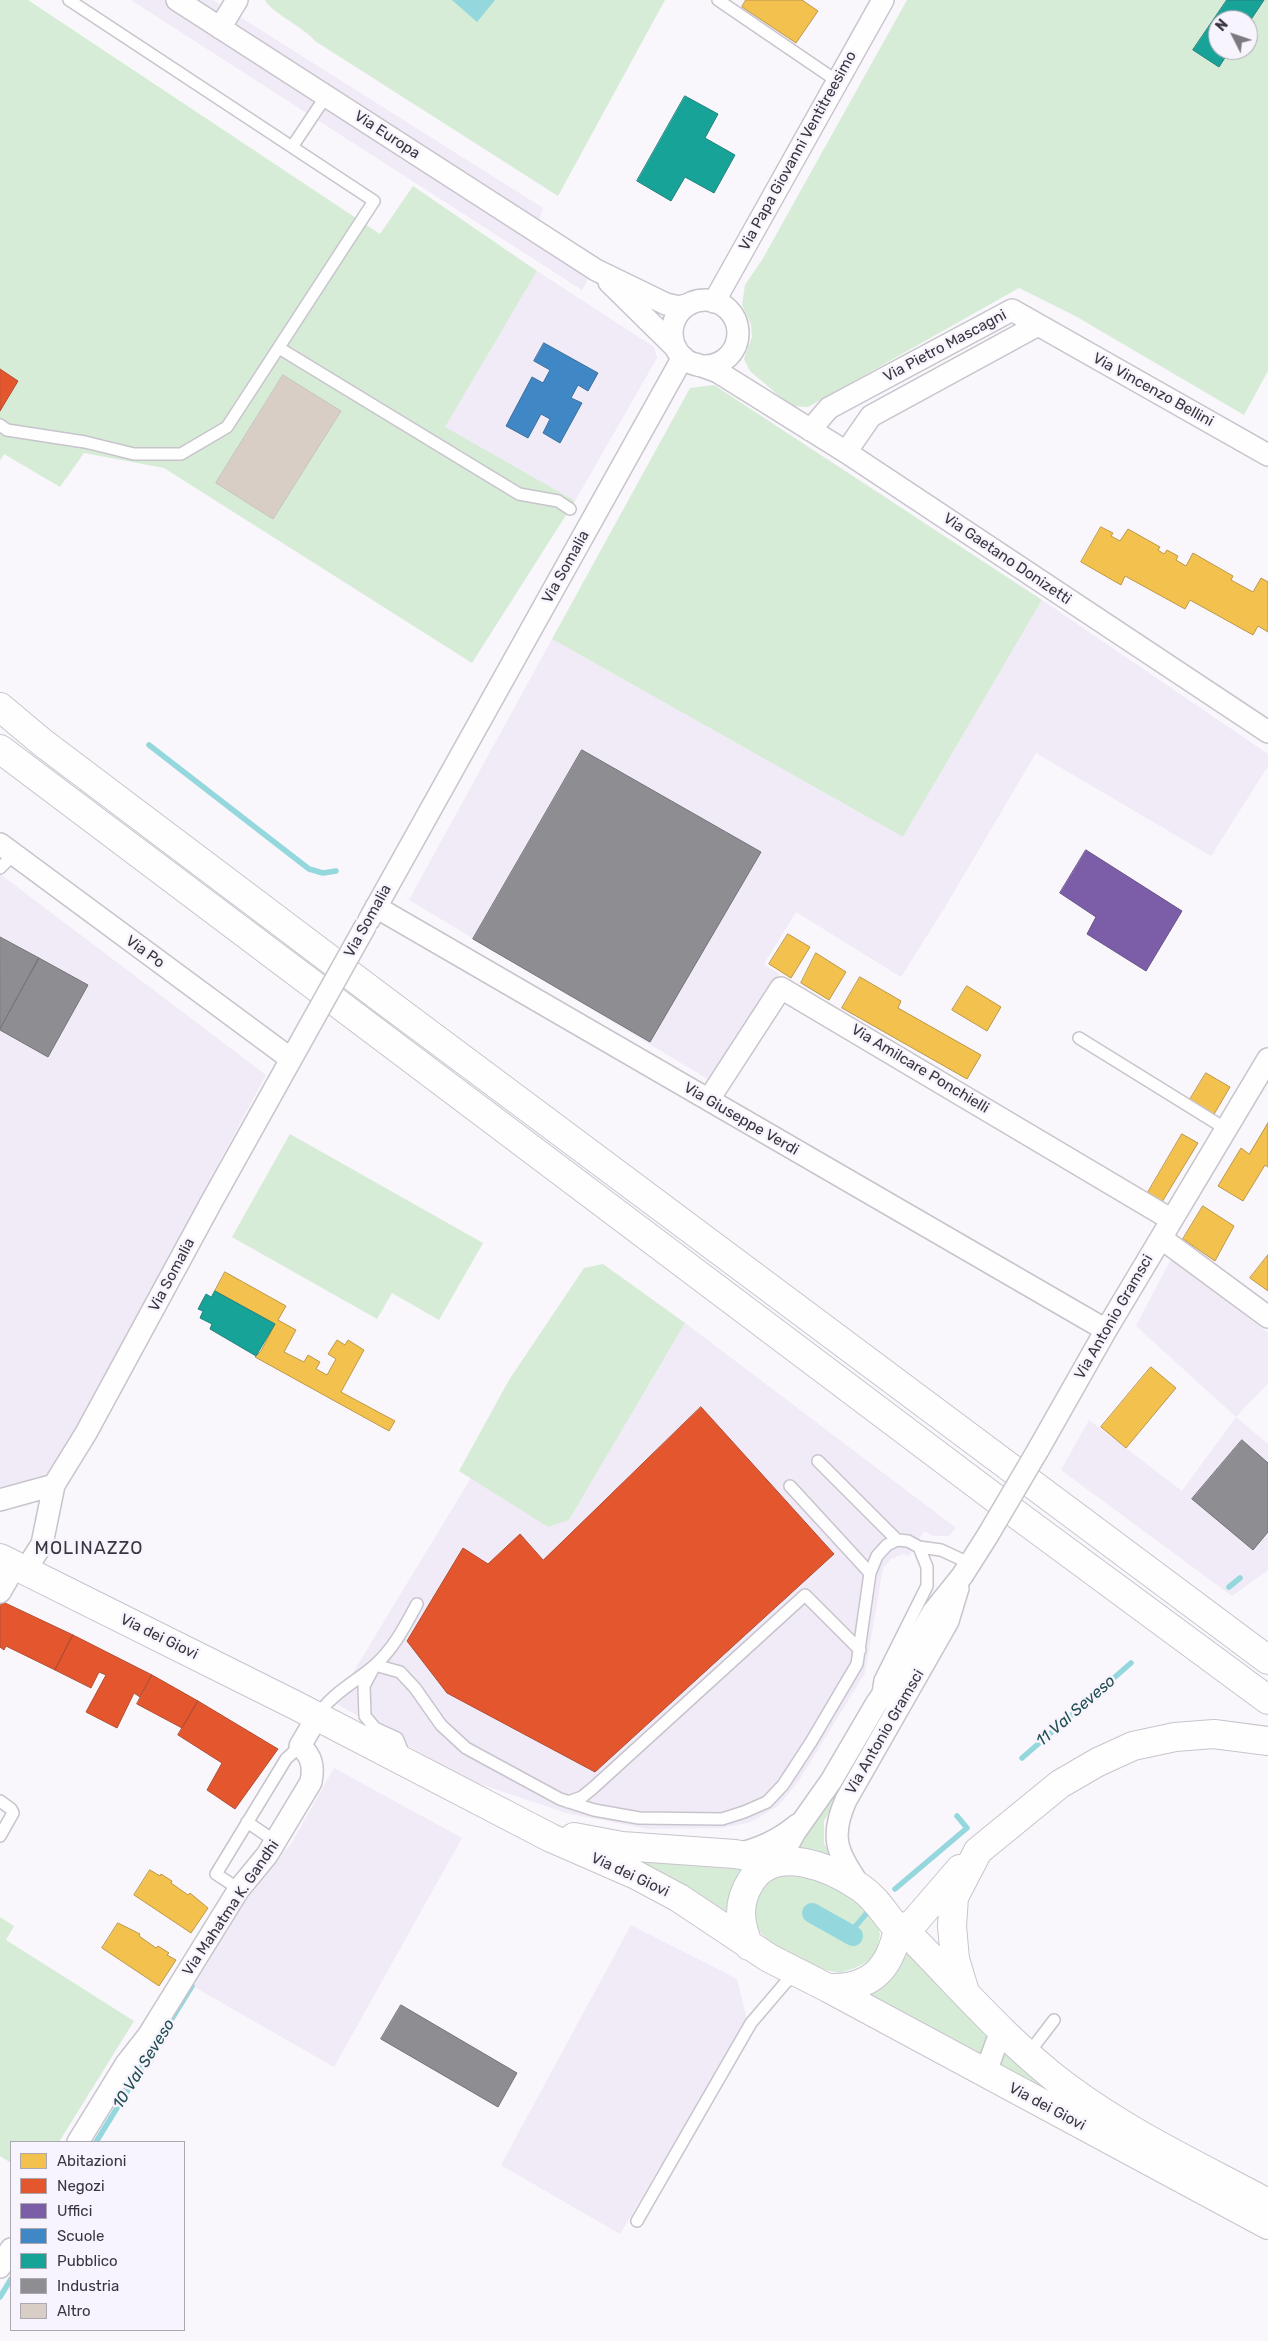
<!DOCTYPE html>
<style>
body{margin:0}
#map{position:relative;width:1268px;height:2341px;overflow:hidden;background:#f9f6fc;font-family:Rubik,sans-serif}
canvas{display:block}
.legend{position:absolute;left:10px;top:2141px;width:175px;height:190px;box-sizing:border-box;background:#f8f4fe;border:1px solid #aca8b2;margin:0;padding:6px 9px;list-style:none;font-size:15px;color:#3a363f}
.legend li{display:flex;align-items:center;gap:10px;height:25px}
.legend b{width:25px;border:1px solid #aca8b2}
.north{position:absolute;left:1208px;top:10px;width:50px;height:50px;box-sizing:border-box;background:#f8f4fe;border:1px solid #aca8b2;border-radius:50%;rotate:311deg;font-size:14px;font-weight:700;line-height:20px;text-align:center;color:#3a363f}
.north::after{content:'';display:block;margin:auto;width:18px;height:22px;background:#7d7981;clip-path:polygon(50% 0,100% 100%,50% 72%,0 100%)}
</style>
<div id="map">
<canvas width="1268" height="2341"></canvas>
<ul class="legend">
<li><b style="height:14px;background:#f2c14e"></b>Abitazioni</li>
<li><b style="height:14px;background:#e4572e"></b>Negozi</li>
<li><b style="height:14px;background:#7b5ea7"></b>Uffici</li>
<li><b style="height:14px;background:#3f88c5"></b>Scuole</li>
<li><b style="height:14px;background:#17a398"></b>Pubblico</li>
<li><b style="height:14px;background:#8d8d92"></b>Industria</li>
<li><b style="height:14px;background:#d8cec5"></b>Altro</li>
</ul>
<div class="north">N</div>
</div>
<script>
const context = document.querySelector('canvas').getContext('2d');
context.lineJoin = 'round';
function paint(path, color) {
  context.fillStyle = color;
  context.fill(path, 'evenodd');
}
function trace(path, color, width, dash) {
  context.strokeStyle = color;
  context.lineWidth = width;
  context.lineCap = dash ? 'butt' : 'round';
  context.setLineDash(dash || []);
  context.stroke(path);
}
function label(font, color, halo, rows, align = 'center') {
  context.font = font + ' Rubik,sans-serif';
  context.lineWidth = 5;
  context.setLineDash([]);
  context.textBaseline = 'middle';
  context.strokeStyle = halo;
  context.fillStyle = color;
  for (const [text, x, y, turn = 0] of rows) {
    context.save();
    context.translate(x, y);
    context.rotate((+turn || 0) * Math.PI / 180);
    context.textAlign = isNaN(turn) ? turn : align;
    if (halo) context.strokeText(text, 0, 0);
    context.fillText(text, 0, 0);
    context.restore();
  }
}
paint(new Path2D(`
 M131,0H213L543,208L539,220L600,258L582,290Z
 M537,271L654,347L657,358L575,501L444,428Z
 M1042,600L1268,754V766L1211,856L1036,753L945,907L901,977L796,912L764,964L779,974L711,1081L409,900L552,639L903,837Z
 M0,874L266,1075L50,1478L0,1493Z
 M1171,1259L1268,1333V1383L1236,1417L1268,1444V1570L1232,1596L1061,1470L1089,1420L1182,1491L1236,1417L1136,1326Z
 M685,1323L956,1528L949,1536H933L924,1531L909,1556L903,1554L891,1559L883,1568L865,1673L798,1782L778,1806L751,1822L721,1828L648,1829L566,1813L465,1779L324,1696L349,1679L471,1478L548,1527L569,1520Z
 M334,1768L462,1838L334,2067L189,1984L250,1886L291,1844Z
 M631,1925L737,1979L747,2020L620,2234L501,2165Z`), '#f1eaf7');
paint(new Path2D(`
 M0,0H28L380,234L413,186L537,271L445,427L575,501L472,663L164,468L84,453L60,487L4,454L0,461Z
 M265,0H665L558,196L315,41C304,27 270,12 265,0Z
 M907,0H1268V371L1244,415L1077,317L1019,288L808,407L791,406L750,371L744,359L752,337L751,324L742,305L745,285L762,260ZM1218,20H1248V50H1218Z
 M714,385L1042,600L903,837L552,639L690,388Z
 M290,1134L483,1243L439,1320L392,1293L377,1319L232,1237Z
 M603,1264L685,1323L569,1520L548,1527L459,1471L509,1380L584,1268Z
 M862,1745L866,1747L824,1821V1843L830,1856L825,1859L798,1848V1843Z
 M639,1859L749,1864C733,1880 729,1898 725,1919L639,1867Z
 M783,1872L809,1876L854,1898L877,1922L880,1935L877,1949L869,1961L855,1968L840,1973L825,1970L773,1945L758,1930L752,1916L753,1903L761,1886Z
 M0,1917L14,1926L6,1940L134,2021L59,2142H11V2163L0,2156Z
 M908,1952L1042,2082L1036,2090L866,1998C886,1986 896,1972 908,1952Z`), '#d6ecd7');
paint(new Path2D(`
 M452,0H495L477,22Z`), '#94d8dd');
const homes = new Path2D(`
 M746,0H802L818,11L796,43L742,7Z
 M1101,527L1113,533L1111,536L1120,541L1128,529L1160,547L1158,550L1164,554L1167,550L1178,556L1176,560L1186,566L1193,553L1233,576L1231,580L1253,592L1261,578L1268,582V632L1258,626L1253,635L1190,600L1185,609L1125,576L1121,585L1081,562Z
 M788,934L810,947L791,978L769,964Z
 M816,953L846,972L829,1000L801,983Z
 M860,977L901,1001L898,1008L981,1055L967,1079L842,1008Z
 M967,986L1001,1007L987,1031L952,1010Z
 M1206,1073L1230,1087L1213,1116L1189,1101Z
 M1268,1123V1167L1265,1165L1243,1201L1218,1186L1241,1148L1249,1154Z
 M1182,1134L1198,1143L1162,1202L1147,1194Z
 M1203,1206L1234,1226L1215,1261L1183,1239Z
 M1268,1255V1291L1250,1278Z
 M225,1272L286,1306L278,1320L296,1330L284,1352L304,1362L308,1355L320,1362L316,1369L327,1375L336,1359L328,1354L337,1340L345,1345L348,1340L364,1350L341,1392L395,1421L389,1431L255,1357L261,1351L275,1324L215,1291Z
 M1151,1367L1176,1388L1126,1448L1101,1427Z
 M150,1870L160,1876L161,1874L172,1881L171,1883L188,1895L190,1893L208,1908L191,1933L134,1895Z
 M118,1923L140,1934L139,1936L156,1948L158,1946L169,1953L167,1955L176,1960L159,1986L102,1948Z`);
paint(homes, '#f2c14e');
trace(homes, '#bb974a', 1);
const shops = new Path2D(`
 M0,369L18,381L0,411Z
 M701,1407L834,1554L595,1772L447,1693L407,1641L463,1548L488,1564L520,1534L543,1560Z
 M3,1602L73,1635L55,1670L6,1646L4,1650L0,1647V1606Z
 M73,1635L152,1675L140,1697L134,1693L117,1728L86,1712L106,1675L99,1672L91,1688L55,1670Z
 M152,1675L198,1701L182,1728L137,1704Z
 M198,1701L278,1749L235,1809L207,1790L222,1763L178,1735Z`);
paint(shops, '#e4572e');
trace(shops, '#b14d33', 1);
const offices = new Path2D(`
 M1086,850L1182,911L1146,971L1087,934L1096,917L1060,893Z`);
paint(offices, '#7b5ea7');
trace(offices, '#685288', 1);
const schools = new Path2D(`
 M544,343L598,373L588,391L578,385L571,398L582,403L560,443L543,433L550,419L541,414L528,438L506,426L532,377L543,383L550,370L534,361Z`);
paint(schools, '#3f88c5');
trace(schools, '#3e6f9d', 1);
const public = new Path2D(`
 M1227,0H1264L1248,24V20H1218V50H1230L1219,67L1193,50Z
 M685,96L718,114L705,138L735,155L714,193L685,177L671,201L637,181Z
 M215,1291L275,1324L256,1356L210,1329L212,1324L200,1318L203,1311L198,1309L206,1294L211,1297Z`);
paint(public, '#17a398');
trace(public, '#22827d', 1);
const industry = new Path2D(`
 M582,750L761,852L650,1042L473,939Z
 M0,937L39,958L0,1029Z
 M39,958L88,985L48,1057L0,1030Z
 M1242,1440L1268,1463V1532L1253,1550L1192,1499Z
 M401,2005L517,2073L498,2107L381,2039Z`);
paint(industry, '#8d8d92');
trace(industry, '#747379', 1);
trace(new Path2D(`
 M149,745L309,869L323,873L336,871
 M1229,1587L1240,1578
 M1022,1758L1131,1663
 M895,1889L967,1828L957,1816
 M849,1934L866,1914
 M96,2142L192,1986
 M0,2297L11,2279`), '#94d8dd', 5.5);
trace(new Path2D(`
 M812,1913L853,1936`), '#94d8dd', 20);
const building = new Path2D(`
 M283,375L341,411L273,519L216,483Z`);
paint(building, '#d8cec5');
trace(building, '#c8c3c2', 1);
const lane = new Path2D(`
 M718,0L837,81
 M292,147L326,96
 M279,348L519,494L558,501L570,509
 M0,425L7,430L85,442L134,454H181L227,427L374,201L69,0
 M0,868L13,855
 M1079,1038L1226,1129
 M818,1461L897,1540
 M790,1486L870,1573
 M375,1665L400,1672L415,1688L441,1725L466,1748L560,1799L594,1810L639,1818L722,1819L744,1812L767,1802L783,1785L811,1742L857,1664L870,1573L877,1556L887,1545L897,1540L908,1541L919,1547L941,1550L969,1563
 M373,1669L364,1686L365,1716L375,1728L397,1738L405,1757
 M878,1693L880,1680L927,1586V1567L919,1547
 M317,1717C330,1694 356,1682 375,1665C394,1648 405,1626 417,1604
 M0,1801L11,1809L13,1813L0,1836
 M568,1802L582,1797L593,1788L805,1595L860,1650
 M247,1822L275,1841
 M239,1889L216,1874L286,1759L300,1746
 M1028,2054L1054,2020
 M637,2221L751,2023L786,1982L798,1975`);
const street = new Path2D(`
 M177,0L596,270L666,304L679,307L690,304
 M220,28L237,0
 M609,282L676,348
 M672 333a33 33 0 1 1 66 0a33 33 0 1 1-66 0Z
 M714,302L883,0
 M696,364L718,372L846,452L1268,732
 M810,430L829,408L1012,310L1268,455
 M846,452L871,416L1038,325
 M0,844L291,1059
 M376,907L1106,1330
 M369,920L683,357
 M709,1099L781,988L1172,1220
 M1161,1238L1268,1317
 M1038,1450L1106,1330L1268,1059
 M0,1500L54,1485
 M25,1571L42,1544L54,1485L86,1433L213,1199L304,1036
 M0,1592L15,1566
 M737,1854C760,1849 779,1840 797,1825
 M779,1861L795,1832L831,1781L876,1704L899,1671L933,1612L962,1576L988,1535
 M861,1888C839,1854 828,1840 846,1800L948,1621L958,1588
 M985,2074L1002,2028
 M78,2142L126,2064L148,2036L239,1889L267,1855L311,1782C314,1767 312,1756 300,1746L317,1717
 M0,2267L11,2249`);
const secondary = new Path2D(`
 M0,1558L295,1705L551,1838L636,1875L679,1898L769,1958L828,1988L1268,2225
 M574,1837L622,1846L735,1854L775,1861
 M749,1946C739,1922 737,1903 751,1881C775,1843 832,1868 861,1888C877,1899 885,1915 897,1928C902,1933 910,1937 916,1942C962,1989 1011,2045 1064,2085C1126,2132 1199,2166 1268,2203
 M828,1988C871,1989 890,1969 898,1929`);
const highway = new Path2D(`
 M0,707L43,743L385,1001L1268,1660
 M0,749L1008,1508L1268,1700
 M896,1926L910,1927L960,1869
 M965,1992L955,1959L952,1926L954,1897L978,1851L1060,1784L1098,1762L1133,1746L1175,1737L1214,1734L1268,1741`);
trace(lane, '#c8c4cc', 14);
trace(street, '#c8c4cc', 24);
trace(secondary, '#c8c4cc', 30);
trace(highway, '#c8c4cc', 30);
trace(lane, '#fefeff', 11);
trace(street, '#fefeff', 21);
trace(secondary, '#fefeff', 28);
trace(highway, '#fefeff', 28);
const streetBridge = new Path2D(`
 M304,1036L366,925
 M988,1535L1038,1450`);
trace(streetBridge, '#c8c4cc', 24, []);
trace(streetBridge, '#fefeff', 21);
label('15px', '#3a363f', '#f8f4fe', [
 ["Via Europa",387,135,33],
 ["Via Papa Giovanni Ventitreesimo",798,151,-61],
 ["Via Pietro Mascagni",945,346,-28],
 ["Via Vincenzo Bellini",1153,390,29],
 ["Via Gaetano Donizetti",1007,559,34],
 ["Via Somalia",566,567,-61],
 ["Via Somalia",368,921,-61],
 ["Via Po",145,952,36],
 ["Via Amilcare Ponchielli",920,1069,31],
 ["Via Giuseppe Verdi",741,1119,30],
 ["Via Somalia",172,1275,-62],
 ["Via Antonio Gramsci",1114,1317,-60],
 ["Via dei Giovi",159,1637,26],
 ["Via Antonio Gramsci",885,1732,-60],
 ["Via dei Giovi",630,1875,25],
 ["Via Mahatma K. Gandhi",231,1908,-56],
 ["Via dei Giovi",1047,2107,28]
]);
label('italic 16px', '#214e50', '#f8f4fe', [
 ["11 Val Seveso",1076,1711,-41],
 ["10 Val Seveso",144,2064,-58]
]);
context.letterSpacing = '1px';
label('18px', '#3a363f', '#f8f4fe', [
 ["MOLINAZZO",89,1549]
]);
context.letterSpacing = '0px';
</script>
